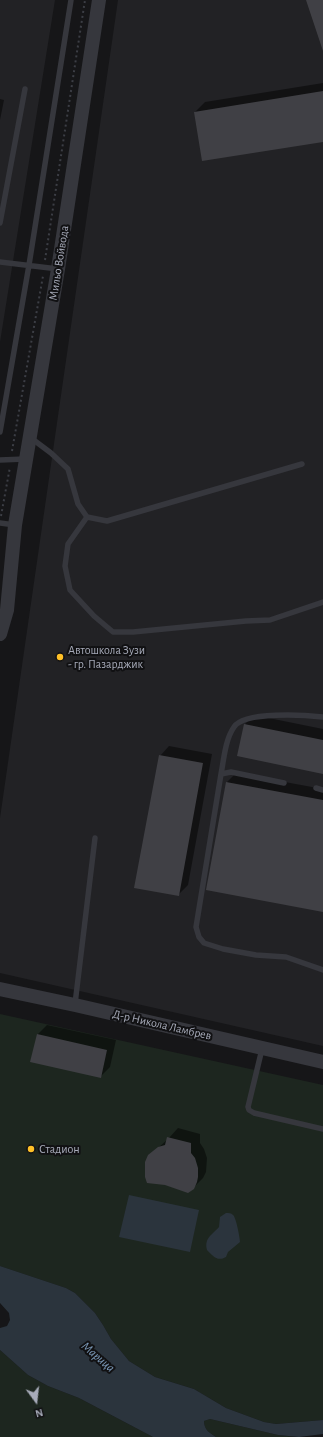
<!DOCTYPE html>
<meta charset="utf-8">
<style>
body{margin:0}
#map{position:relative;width:323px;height:1437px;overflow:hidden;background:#161618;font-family:"Alegreya Sans",sans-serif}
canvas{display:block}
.north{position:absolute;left:16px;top:1381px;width:40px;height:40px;-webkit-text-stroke:3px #111113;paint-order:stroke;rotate:165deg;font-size:11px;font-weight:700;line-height:16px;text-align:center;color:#a7abb9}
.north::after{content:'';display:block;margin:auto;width:14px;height:18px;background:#a7abb9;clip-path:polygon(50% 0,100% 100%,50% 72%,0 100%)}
</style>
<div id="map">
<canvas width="323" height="1437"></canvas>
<div class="north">N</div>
</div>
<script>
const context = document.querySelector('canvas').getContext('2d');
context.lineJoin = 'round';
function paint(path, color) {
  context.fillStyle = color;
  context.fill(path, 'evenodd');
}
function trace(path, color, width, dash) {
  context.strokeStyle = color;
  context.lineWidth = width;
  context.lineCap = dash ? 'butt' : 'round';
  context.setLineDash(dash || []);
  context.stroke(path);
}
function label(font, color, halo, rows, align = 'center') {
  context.font = font + ' "Alegreya Sans",sans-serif';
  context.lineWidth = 4;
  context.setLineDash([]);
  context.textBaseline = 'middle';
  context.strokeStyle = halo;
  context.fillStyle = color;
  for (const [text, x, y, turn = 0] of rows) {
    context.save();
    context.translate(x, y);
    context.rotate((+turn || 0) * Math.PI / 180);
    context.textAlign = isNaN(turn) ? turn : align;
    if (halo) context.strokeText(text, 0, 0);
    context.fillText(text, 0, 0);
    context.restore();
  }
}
paint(new Path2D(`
 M0,0H55L0,342Z
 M118,0H323V1046L0,973V818Z`), '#222225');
paint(new Path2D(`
 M0,1014L323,1085V1420L276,1424L264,1422L226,1408L194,1389L155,1377L129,1361L111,1339L103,1325L95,1313L75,1293L66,1288L0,1266Z
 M0,1350L28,1375L48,1386L79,1398L153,1437H0Z
 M210,1419L278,1435L296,1437H216C210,1433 204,1430 204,1421Z`), '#1d261f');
paint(new Path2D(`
 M129,1195L199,1210L190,1252L119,1237Z
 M226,1213C229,1213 231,1213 233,1215C236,1217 240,1238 240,1242L228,1252L226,1257C217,1262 213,1256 207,1250C204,1238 212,1235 219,1227L220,1217Z
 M0,1266L66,1288L75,1293L95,1313L103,1325L111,1339L129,1361L155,1377L194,1389L226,1408L264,1422L276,1424L323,1420V1434L299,1437L278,1435L210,1419L204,1421C204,1430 210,1433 216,1437H153L79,1398L48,1386L28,1375L0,1350V1328L7,1326L10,1320L9,1313L0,1303Z`), '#2b343d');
paint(new Path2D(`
 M323,83V141L195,112L205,102Z
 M0,99L4,100L0,120Z
 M254,715L323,729V773L245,724Z
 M169,746L212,754L188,885L178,895L160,756Z
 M236,773L323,789V911L227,782Z
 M47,1025L116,1040L110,1067L100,1077L37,1035Z
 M178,1128L200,1134V1143L204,1149L207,1158L206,1172L203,1178L193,1188L148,1182L145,1170L146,1162L149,1156L168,1139Z`), '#0007');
paint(new Path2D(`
 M306,0H323V51Z
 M323,91V142L202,161L194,112Z
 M244,724L323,740V774L237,756Z
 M159,755L203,763L179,896L134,888Z
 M226,782L323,800V912L206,890Z
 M37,1034L107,1050L101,1078L30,1062Z
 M167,1137L191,1143V1153L195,1158L198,1168V1177L197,1182L194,1189L188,1193L165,1185L147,1183L145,1177V1162L148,1155L158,1147L165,1145Z`), '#404045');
trace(new Path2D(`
 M45,260L85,0
 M12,451L43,276
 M1,516L10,467`), '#3c3e45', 2, [2, 3]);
trace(new Path2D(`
 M0,223L25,89
 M0,262L58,269
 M0,432L29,265L71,0
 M31,438L51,453L68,469L78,504L87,517L107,521L302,464
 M0,460L25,459
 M87,517L68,544L65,566L70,590L94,616L113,632H133L246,621L270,620L323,602
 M0,523L15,525
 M221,774C224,759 225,740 234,727C244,711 305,715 323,717
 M284,783L231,772L221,774L196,927L199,937L204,943L223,949L256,955L286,957L323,970
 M316,788L323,790
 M75,1004L95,838
 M262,1049L248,1107L249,1110L254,1113L323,1129`), '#36373d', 5.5);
trace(new Path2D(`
 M0,634L7,610L15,525L58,269L99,0
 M0,989L75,1005L323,1062`), '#36373d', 14);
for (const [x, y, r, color] of [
 [60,657,4,"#ffc027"],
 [31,1149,4,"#ffc027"]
]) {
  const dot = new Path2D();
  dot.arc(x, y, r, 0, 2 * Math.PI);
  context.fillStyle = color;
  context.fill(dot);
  trace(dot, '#111113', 1.5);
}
label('12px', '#a7abb9', '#111113', [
 ["Мильо Войвода",59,263,-81],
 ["Д-р Никола Ламбрев",162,1025,13]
]);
label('12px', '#a7abb9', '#111113', [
 ["Автошкола Зузи",68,650],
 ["- гр. Пазарджик",68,664],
 ["Стадион",39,1149]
], 'left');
label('italic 13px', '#7a98b7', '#111113', [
 ["Марица",98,1357,41]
]);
</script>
